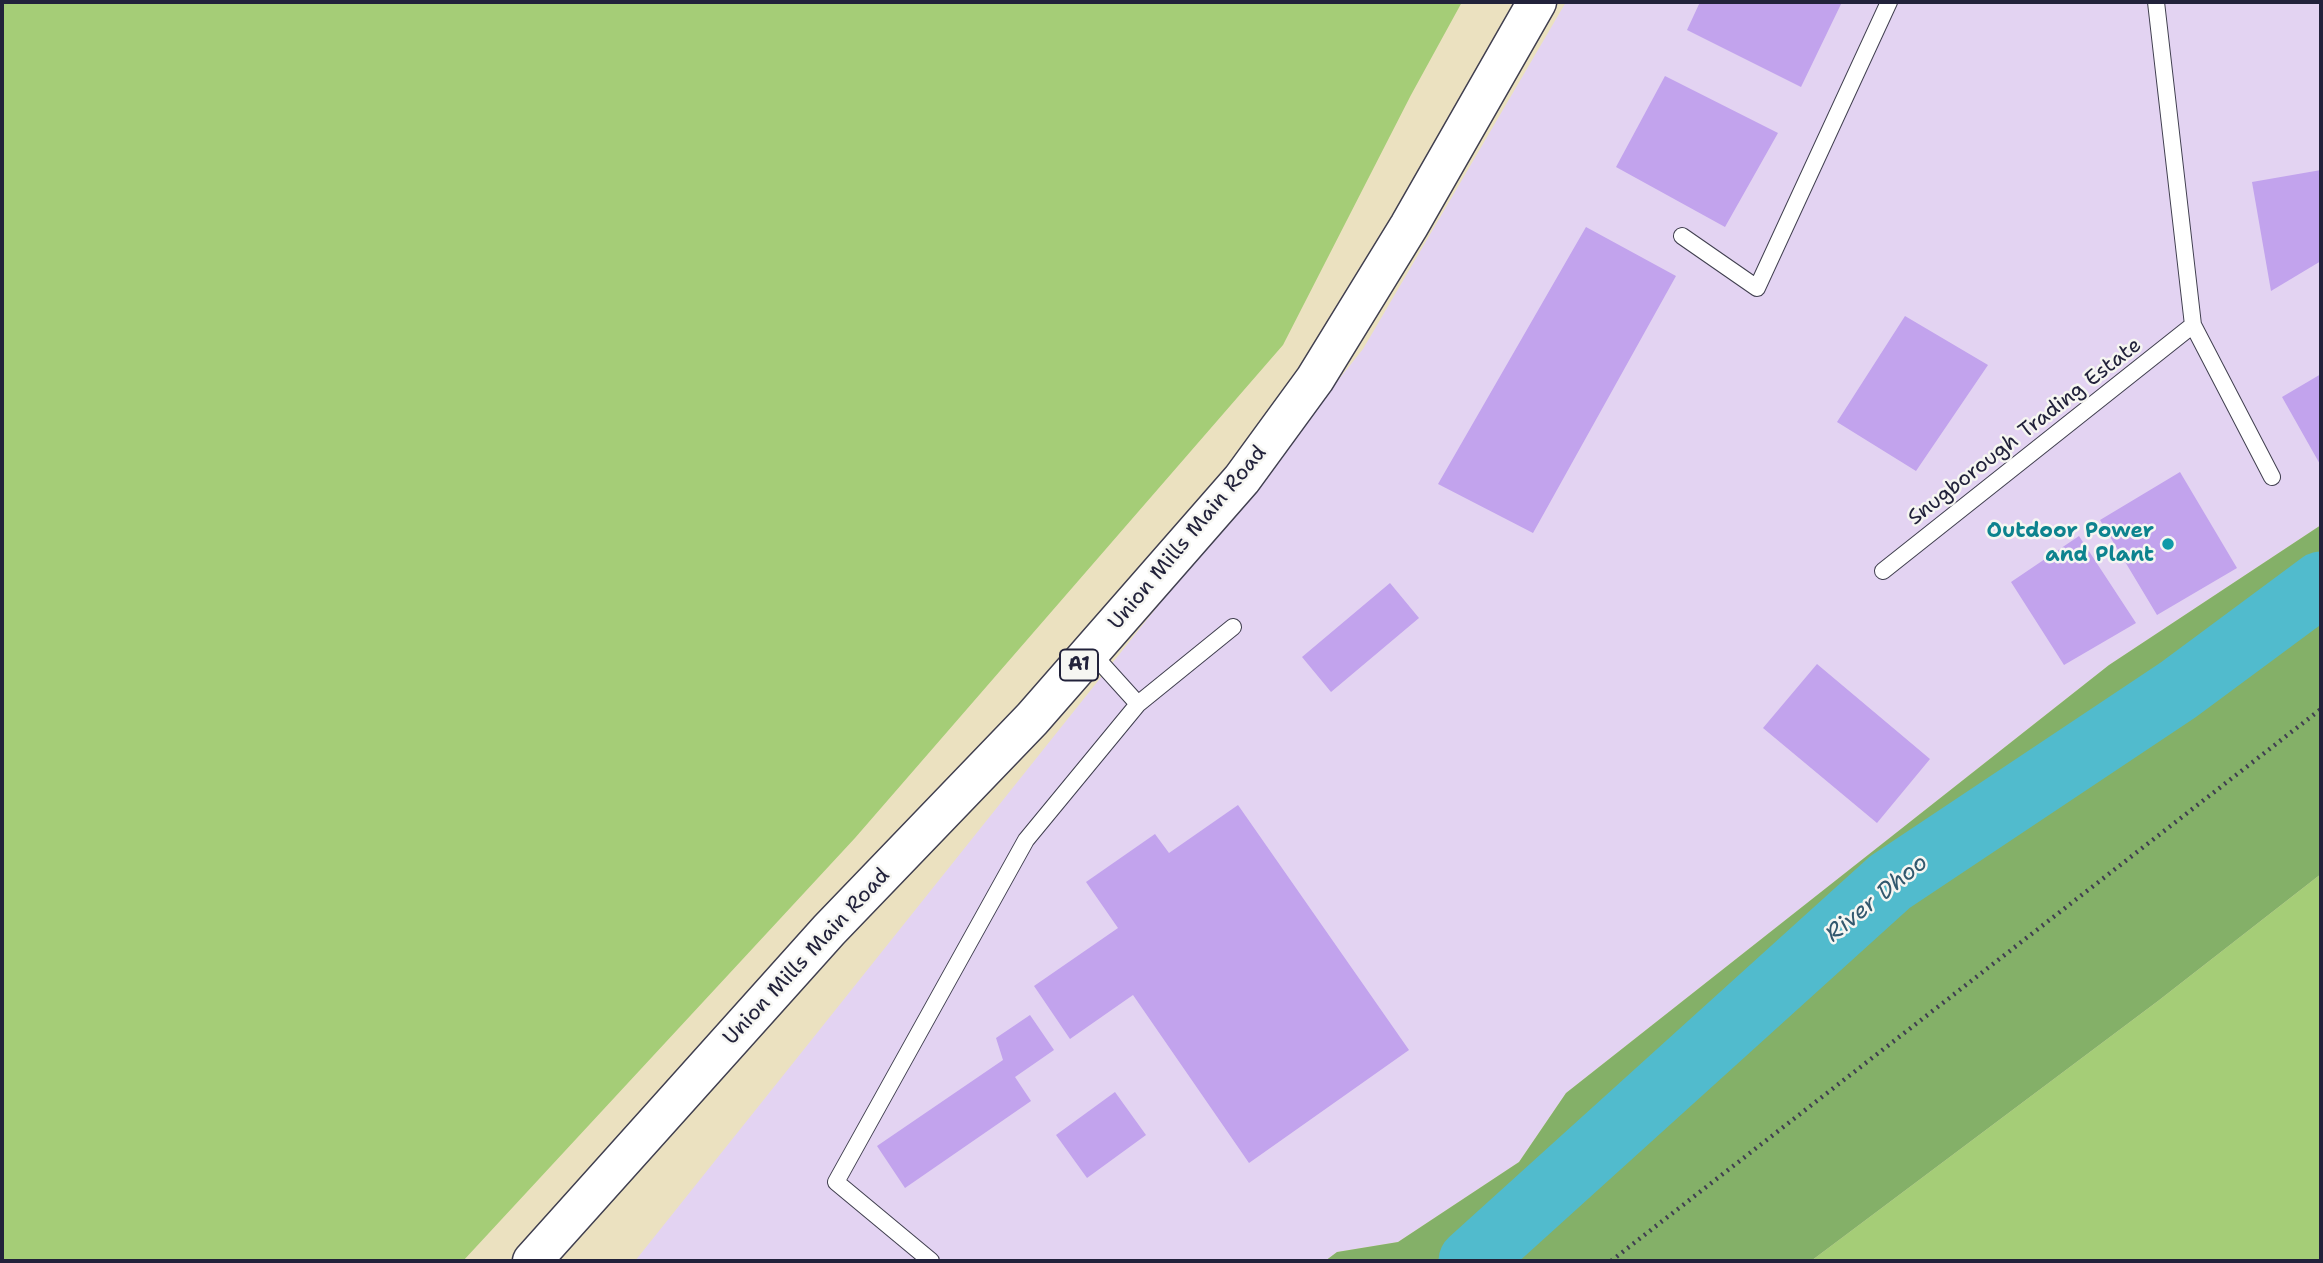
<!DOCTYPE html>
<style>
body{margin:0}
#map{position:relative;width:2323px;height:1263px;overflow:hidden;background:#ebe1c0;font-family:"Shantell Sans",sans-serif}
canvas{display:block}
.frame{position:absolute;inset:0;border:4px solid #22223b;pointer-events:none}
</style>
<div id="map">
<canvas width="2323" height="1263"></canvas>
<div class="frame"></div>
</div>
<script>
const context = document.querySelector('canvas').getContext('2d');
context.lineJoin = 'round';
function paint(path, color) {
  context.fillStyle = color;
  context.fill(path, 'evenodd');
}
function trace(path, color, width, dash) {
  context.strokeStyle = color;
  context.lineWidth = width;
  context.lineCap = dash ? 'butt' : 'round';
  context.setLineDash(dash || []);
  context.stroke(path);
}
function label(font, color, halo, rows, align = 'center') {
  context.font = font + ' "Shantell Sans",sans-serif';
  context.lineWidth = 5;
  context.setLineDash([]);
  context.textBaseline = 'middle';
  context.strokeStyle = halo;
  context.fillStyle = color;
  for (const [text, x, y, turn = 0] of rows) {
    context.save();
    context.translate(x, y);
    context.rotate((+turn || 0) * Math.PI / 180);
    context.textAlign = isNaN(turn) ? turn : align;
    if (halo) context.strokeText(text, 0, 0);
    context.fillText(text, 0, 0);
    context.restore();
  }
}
paint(new Path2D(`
 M1566,2H2321V525L2109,665L1566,1093L1519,1162L1398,1242L1337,1252L1325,1261H635L1363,349Z`), '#e3d3f2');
paint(new Path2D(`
 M2,2H1462L1411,95L1283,345L855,838L463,1261H2Z
 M2321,874V1261H1811L2158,1001Z`), '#a5cd77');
paint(new Path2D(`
 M2321,525V874L2158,1001L1811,1261H1325L1337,1252L1398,1242L1519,1162L1566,1093L2109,665Z`), '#84b068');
trace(new Path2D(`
 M1471,1261L1890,882L2178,690L2321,584`), '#51bbcd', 65);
paint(new Path2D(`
 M1700,2H1842L1801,87L1687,30Z
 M1665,76L1778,133L1725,227L1616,167Z
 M2321,170V261L2271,291L2252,182Z
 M1586,227L1676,276L1533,533L1438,484Z
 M1905,316L1988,365L1916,471L1837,422Z
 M2321,374V466L2282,397Z
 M2180,472L2237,568L2157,615L2100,520Z
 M2079,536L2136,623L2064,665L2011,582Z
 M1390,583L1419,618L1331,692L1302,657Z
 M1817,664L1930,759L1877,823L1763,728Z
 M1238,805L1409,1050L1249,1163L1133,995L1070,1039L1034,986L1118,928L1086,882L1155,834L1169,853Z
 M1030,1015L1054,1050L1015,1077L1031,1101L905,1188L877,1146L1003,1060L996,1038Z
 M1115,1092L1146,1135L1087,1178L1056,1135Z`), '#c2a3ed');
const service = new Path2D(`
 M1682,236L1757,288L1889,2
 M2193,325L2272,477
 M1883,571L2193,325L2156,2
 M1138,704L1233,627
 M931,1261L836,1182L1026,840L1138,704L1091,652`);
const trunk = new Path2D(`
 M532,1261L829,930L1032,719L1242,479L1315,379L1409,226L1537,2`);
trace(service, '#403f4f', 18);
trace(trunk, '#403f4f', 41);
trace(new Path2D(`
 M1611,1261L2321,709`), '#403f4f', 4.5, [2, 5]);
trace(service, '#fff', 16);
trace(trunk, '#fff', 38);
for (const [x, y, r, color] of [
 [2168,544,7,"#0f9aa8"]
]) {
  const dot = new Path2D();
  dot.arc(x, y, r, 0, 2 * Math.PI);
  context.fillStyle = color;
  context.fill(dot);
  trace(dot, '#f6f6f2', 2.5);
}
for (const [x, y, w] of [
 [1079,665,38]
]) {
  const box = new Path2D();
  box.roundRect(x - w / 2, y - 15.5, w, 31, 5);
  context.fillStyle = '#f6f6f2';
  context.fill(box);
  trace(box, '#22223b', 2);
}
label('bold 19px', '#22223b', null, [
 ["A1",1079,665]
]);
label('21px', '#22223b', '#f6f6f2', [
 ["Snugborough Trading Estate",2025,432,-38],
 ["Union Mills Main Road",1188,538,-50],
 ["Union Mills Main Road",807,957,-47]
]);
label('bold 21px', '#0d838f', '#f6f6f2', [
 ["Outdoor Power",2154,532],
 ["and Plant",2154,556]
], 'right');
label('italic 23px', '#32586e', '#f6f6f2', [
 ["River Dhoo",1877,899,-39]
]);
</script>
